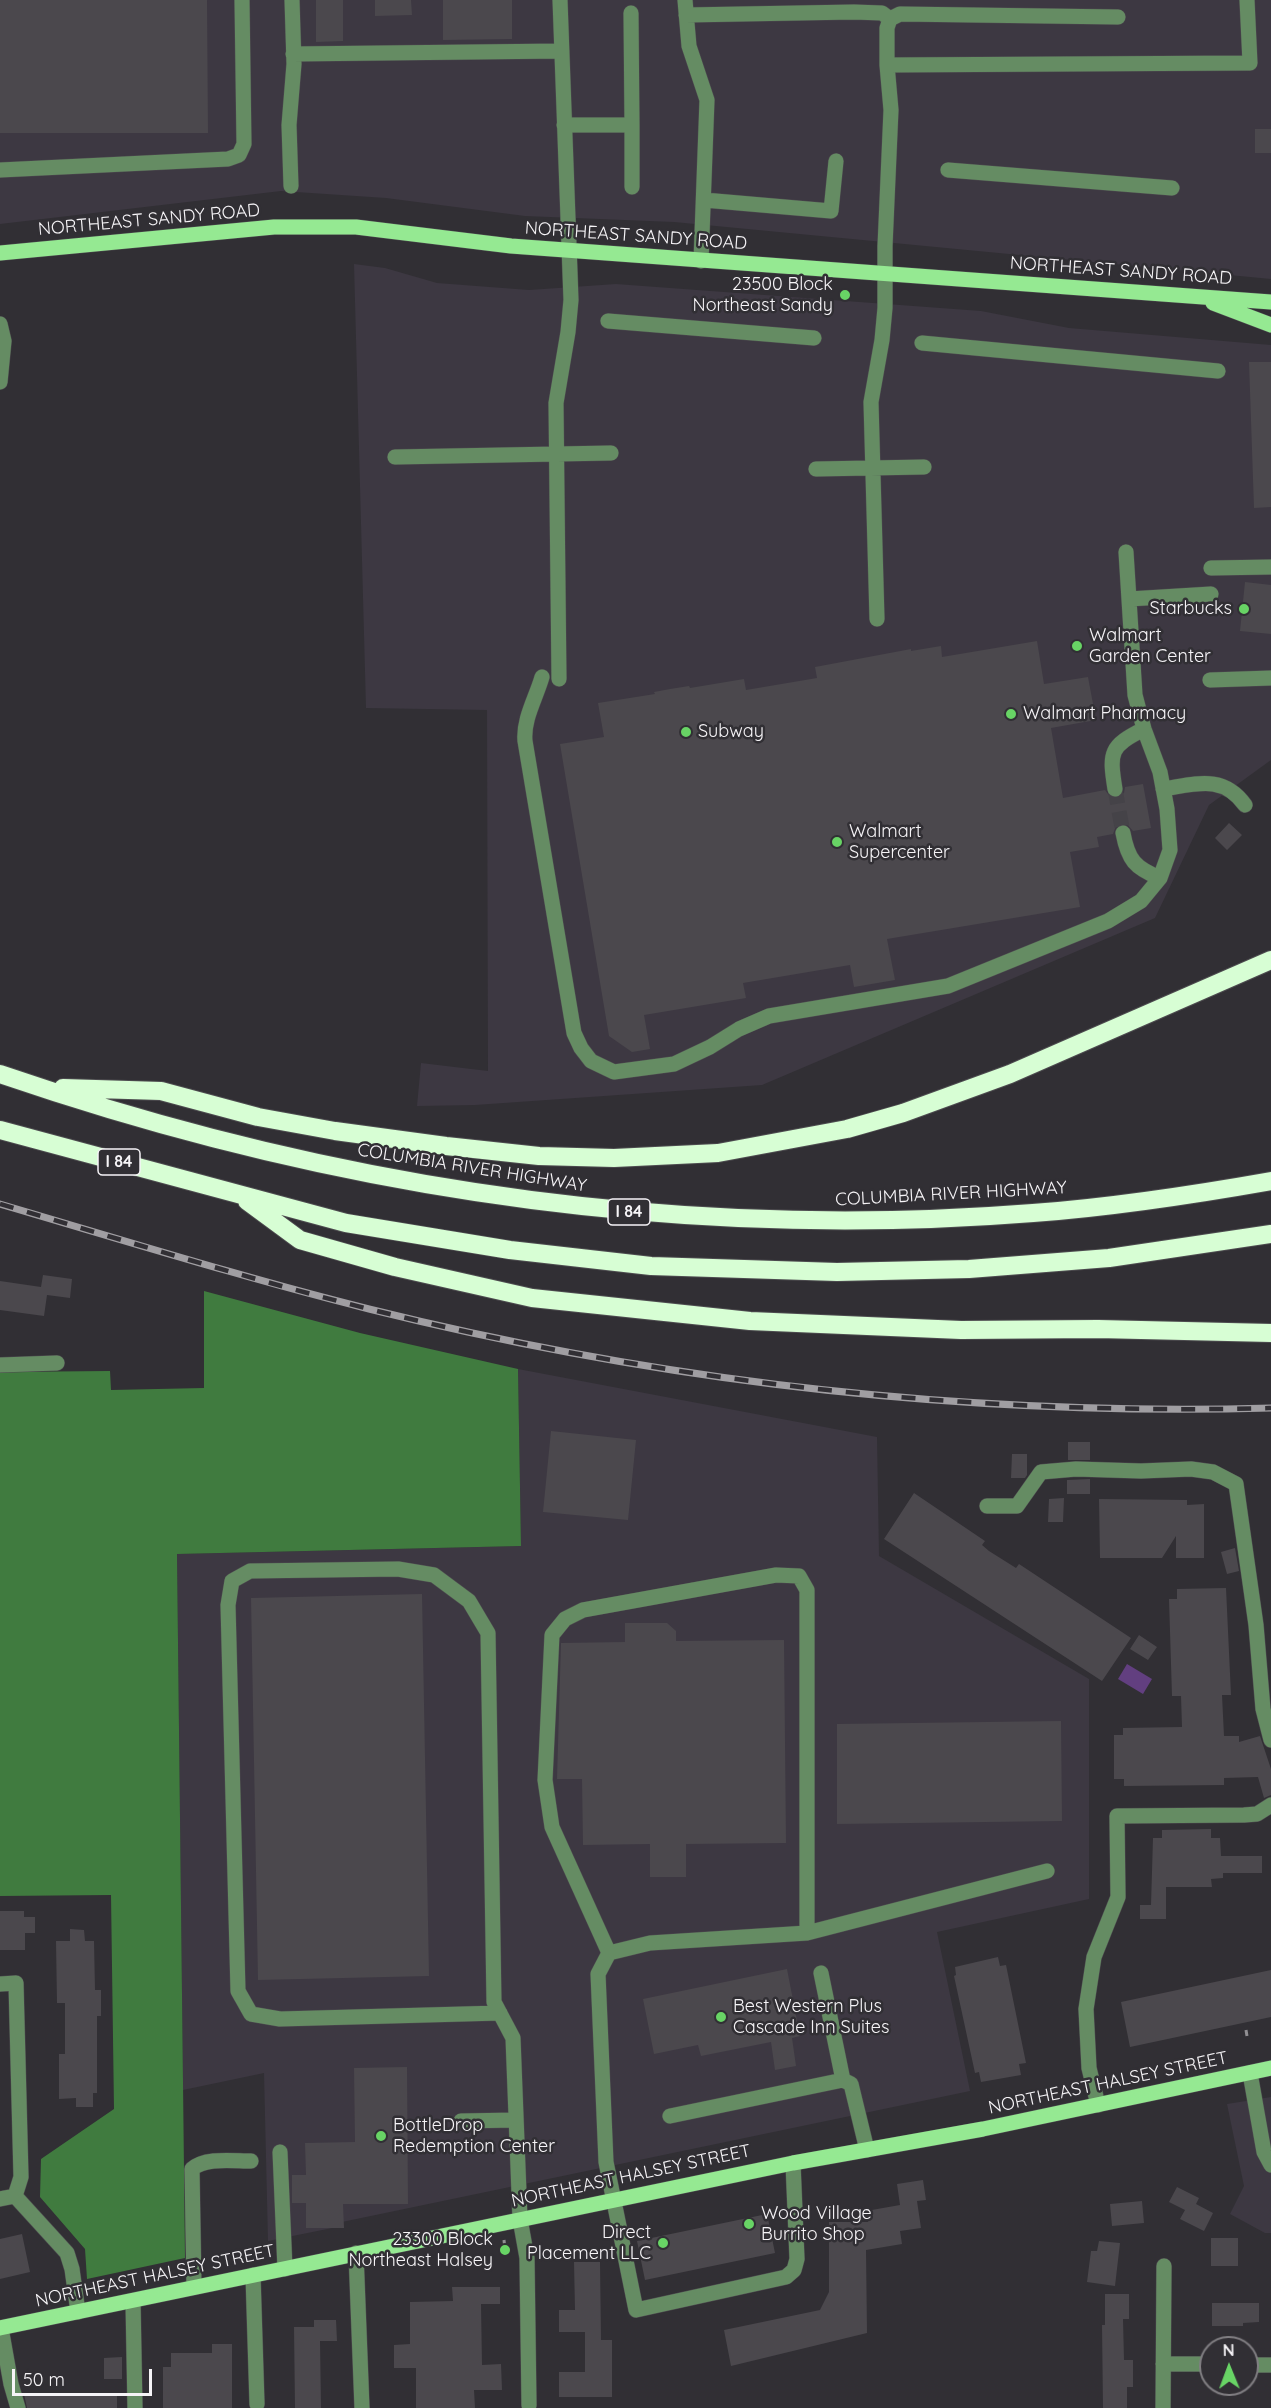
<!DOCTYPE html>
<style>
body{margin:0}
#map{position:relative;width:1271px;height:2408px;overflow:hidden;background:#312f34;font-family:Quicksand,sans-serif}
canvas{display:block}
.north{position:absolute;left:1199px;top:2336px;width:60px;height:60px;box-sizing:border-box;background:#312f34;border:2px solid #807e82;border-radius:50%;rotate:359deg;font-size:16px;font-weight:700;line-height:24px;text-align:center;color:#f6f4f7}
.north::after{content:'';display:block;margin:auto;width:21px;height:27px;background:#68d465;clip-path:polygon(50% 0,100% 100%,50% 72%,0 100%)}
.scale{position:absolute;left:12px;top:2369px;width:140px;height:27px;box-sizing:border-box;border:3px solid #f6f4f7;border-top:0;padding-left:8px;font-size:18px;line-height:21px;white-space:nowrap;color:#f6f4f7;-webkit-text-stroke:4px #312f34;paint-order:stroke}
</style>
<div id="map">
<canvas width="1271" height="2408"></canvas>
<div class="north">N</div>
<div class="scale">50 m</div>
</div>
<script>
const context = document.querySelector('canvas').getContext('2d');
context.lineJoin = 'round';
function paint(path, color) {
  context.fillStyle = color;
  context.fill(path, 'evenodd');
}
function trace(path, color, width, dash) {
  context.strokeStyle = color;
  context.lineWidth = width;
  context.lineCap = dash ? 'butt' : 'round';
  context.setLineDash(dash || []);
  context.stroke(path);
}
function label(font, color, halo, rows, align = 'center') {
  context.font = font + ' Quicksand,sans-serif';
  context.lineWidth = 5;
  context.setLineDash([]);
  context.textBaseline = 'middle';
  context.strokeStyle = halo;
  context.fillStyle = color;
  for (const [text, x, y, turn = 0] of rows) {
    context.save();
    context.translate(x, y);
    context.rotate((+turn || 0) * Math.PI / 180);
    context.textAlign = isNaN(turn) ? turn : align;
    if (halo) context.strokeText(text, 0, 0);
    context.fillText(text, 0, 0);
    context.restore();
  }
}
paint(new Path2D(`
 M0,0H1271V279L674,222L525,216L386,198L281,191L0,224Z
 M354,264L385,268L437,283L529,290L616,284L981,311L1069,328L1271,345V760L1209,805L1155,918L762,1085L475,1105L417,1106L421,1063L488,1071L487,710L366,708Z
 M518,1369L877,1437L879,1556L1089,1679V1899L937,1932L970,2091L342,2222V2226L268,2241L264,2073L183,2090L177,1554L521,1546Z
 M1271,2097V2233H1265L1230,2214L1244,2186L1227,2104Z`), '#3d3842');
paint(new Path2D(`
 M204,1291L360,1333L518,1369L521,1546L177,1554L185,2258L87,2279L85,2249L40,2197L41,2159L114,2109L111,1895L0,1896V1372L110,1371L111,1390L204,1388Z`), '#407b3f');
paint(new Path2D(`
 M1127,1664L1152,1679L1143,1694L1118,1679Z`), '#623f80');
paint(new Path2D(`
 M0,0H207L208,133H0Z
 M316,0H343V41L316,42Z
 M375,0H411L412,15L375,16Z
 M443,0H512V39L443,40Z
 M1255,129H1271V153H1255Z
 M1249,362H1271V507L1254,508Z
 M1245,582L1271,585V634L1240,631Z
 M1037,641L1044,684L1088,677L1096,720L1051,728L1063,798L1105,790L1111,798H1117L1124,793L1125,787L1143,784L1151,828L1133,831L1127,824H1120L1116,826L1113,834L1097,837L1099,847L1070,852L1080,907L887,939L895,980L854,987L850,965L743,983L746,998L644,1015L650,1049L632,1052L609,1036L560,744L604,737L598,703L655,694L654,692L670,689L689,686L690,688L744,679L746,690L817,678L815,667L911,649V651L941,646L942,657Z
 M1229,823L1242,835L1227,850L1215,838Z
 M43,1275L72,1279L70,1298L47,1295L44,1316L0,1310V1281L41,1287Z
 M551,1431L636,1440L628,1520L543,1512Z
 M1068,1442H1090V1460H1068Z
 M1012,1454H1027V1475L1025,1478H1011Z
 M1090,1479V1494H1067V1480Z
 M914,1493L985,1541L982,1545L989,1551L1016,1568L1019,1564L1131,1638L1102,1681L884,1539Z
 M1064,1498L1063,1522H1048L1049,1499Z
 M1099,1499L1187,1500V1505L1204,1504V1558H1176V1536L1162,1558H1100Z
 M1235,1548L1239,1571L1227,1574L1221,1552Z
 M1226,1588L1231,1695H1222L1224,1736H1239V1742L1260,1736L1271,1769V1795L1264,1798L1258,1777L1224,1778V1785L1124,1786V1779H1114V1735H1123V1728L1182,1727L1181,1696H1172L1169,1599H1177V1589Z
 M422,1594L429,1976L258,1980L251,1598Z
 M625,1623H667L676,1631V1641L784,1640L786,1843L686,1844V1877H650V1844L583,1845L582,1779H557L561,1643L625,1642Z
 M1139,1635L1157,1647L1148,1660L1130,1649Z
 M1061,1721L1062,1821L837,1824V1724Z
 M1211,1829V1838H1220L1221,1856H1262V1873H1223V1878L1211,1879L1212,1887H1166V1919H1140V1905H1151L1153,1838H1162V1830Z
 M0,1911H24V1917H35V1933H25V1950H0Z
 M70,1929L84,1930L85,1941H94L95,1990H101V2016H97V2093H93V2107H76V2098L59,2099V2054H65V2003H57L56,1941H70Z
 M998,1957L1000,1966L1006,1965L1026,2063L1019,2064L1021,2075L981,2082L979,2072L975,2073L954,1976L956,1975L955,1967Z
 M787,1969L800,2036L792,2038L796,2066L775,2070L771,2042L701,2056L698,2045L654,2054L643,1999Z
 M1271,1970V2017L1130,2047L1121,2002Z
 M407,2067L408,2204H343L344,2228H306V2203H292V2175H306L305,2143L355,2142L354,2068Z
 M923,2180L926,2200L917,2201L921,2228L900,2231L902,2244L866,2250L867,2333L731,2366L724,2330L820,2310L829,2292V2222H868L866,2211L900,2205L897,2184Z
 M1177,2187L1199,2198L1196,2204L1213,2213L1204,2231L1180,2219L1185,2210L1169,2202Z
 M1142,2201L1144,2223L1112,2226L1110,2204Z
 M767,2214L775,2253L645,2280L637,2241Z
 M22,2234L30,2272L0,2279V2239Z
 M1211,2238H1238V2266H1211Z
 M1099,2241L1120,2243L1115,2286L1087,2282L1091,2251H1097Z
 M574,2262H600L601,2340H612V2397H559V2372H585V2332H559V2310H575Z
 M452,2287H500V2304H481L482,2365L501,2364L502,2390H474L475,2408H416V2368H394V2345L410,2344V2302L453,2301Z
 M1105,2294H1129V2319H1123L1124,2360H1133V2387H1127V2408H1103L1102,2325H1105Z
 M1212,2303H1259V2322L1243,2323V2326H1212Z
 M314,2320H336L337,2341H320L321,2408H295L294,2327H314Z
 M212,2344H232V2408H163V2367H171V2353H212Z
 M122,2357V2379H104V2358Z
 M24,2394H117V2408H27Z`), '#4b484d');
trace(new Path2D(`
 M1115,789L1123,833`), '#454348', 15, [15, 8]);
const minor = new Path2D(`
 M685,0L689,46L707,100L701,261
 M686,15L854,12L882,13L890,19
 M293,54L562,51
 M887,65V28L890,19L900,14L1118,17
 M564,125H632L631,13
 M632,125V187
 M0,170L228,159L239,155L244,144L242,0
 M948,170L1172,188
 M291,186L289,125L294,64L292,0
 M704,200L831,211L836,161
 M608,321L814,338
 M0,324L4,341L0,382
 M922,343L1218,371
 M395,457L611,453
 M816,469L924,467
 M1211,568L1271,567
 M1129,599L1211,594
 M877,619L871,402L882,340L885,308V246L891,110L887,65L1250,63L1247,0
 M542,677C536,698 523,719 525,741L574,1033L581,1048L591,1061L614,1072L674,1064L710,1047L739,1029L769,1016L948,986L1108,921L1141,901L1160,878L1170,850L1167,809L1160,772L1144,729L1135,695L1126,552
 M559,679L556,403L568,332L571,300L560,0
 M1210,680L1271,678
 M1115,789C1109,752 1110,746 1144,729
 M1163,789C1196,784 1223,774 1245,805
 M1123,833C1128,860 1135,868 1160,878
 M0,1365L57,1363
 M987,1506H1017L1041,1472L1076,1469L1141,1471L1191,1469L1213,1472L1236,1484L1256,1625L1263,1709L1271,1740
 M609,1953L552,1827L545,1780L552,1635L565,1619L583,1610L776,1575L799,1576L807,1590V1933
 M821,1973L843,2080
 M0,1984L16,1983L21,2177L15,2196
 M500,2013L280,2019L251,2014L238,1991L228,1605L232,1581L250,1571L398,1569L434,1575L469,1601L488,1633L494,2002L513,2038L520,2219L527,2258L529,2405
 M1250,2073L1264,2152L1271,2165
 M1098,2105L1089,2068L1086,2009L1094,1957L1118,1897L1117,1816L1244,1815L1257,1814L1271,1805
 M670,2116L843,2080L851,2084L867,2150
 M461,2121L515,2120
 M280,2152L285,2269
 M793,2163L797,2259L794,2270L786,2277L636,2310L606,2162L598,1974L609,1953L650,1943L807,1933L1047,1871
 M15,2196L67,2253L72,2269L78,2312
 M0,2199L15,2196
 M356,2253L362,2408
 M253,2275L257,2404
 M194,2287L192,2169C205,2157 233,2161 251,2161
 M133,2301L135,2408
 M1,2328L11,2384L18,2408
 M1163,2364H1211
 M1247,2365H1271
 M1163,2408L1164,2266`);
const major = new Path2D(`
 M0,253L274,227H356L511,246L1271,302
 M1213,303L1271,325
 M0,2328L793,2163L983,2129L1271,2068`);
const highway = new Path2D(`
 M0,1074C335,1189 679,1241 1033,1213C1113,1207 1192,1195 1271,1181
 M63,1088L161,1091L258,1117L335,1131L446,1146L539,1156L614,1158L718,1153L847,1129L903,1113L1010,1074L1271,960
 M0,1130L346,1223L510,1250L651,1266L837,1272L969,1269L1109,1258L1271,1234
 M247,1201L300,1240L395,1267L532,1298L750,1321L961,1330L1098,1329L1271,1333`);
trace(minor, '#4d4b4f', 16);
trace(major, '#4d4b4f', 16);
trace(highway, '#4d4b4f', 20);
trace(new Path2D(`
 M1246,2030L1247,2036
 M504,2240L505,2250`), '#918f93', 3, [6, 3]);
trace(minor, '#658c63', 15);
trace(major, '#95e992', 15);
trace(highway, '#d7fed4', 18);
const rail = new Path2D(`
 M0,1204C123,1240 245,1278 369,1309C663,1382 968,1416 1271,1408`);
trace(rail, '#a09ea2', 7);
trace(rail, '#312f34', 4.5, [14]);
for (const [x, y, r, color] of [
 [845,295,6,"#68d465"],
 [1244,609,6,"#68d465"],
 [1077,646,6,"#68d465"],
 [1011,714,6,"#68d465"],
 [686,732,6,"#68d465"],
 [837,842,6,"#68d465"],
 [721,2017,6,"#68d465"],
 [381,2136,6,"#68d465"],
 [749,2224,6,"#68d465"],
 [663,2243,6,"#68d465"],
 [505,2250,6,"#68d465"]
]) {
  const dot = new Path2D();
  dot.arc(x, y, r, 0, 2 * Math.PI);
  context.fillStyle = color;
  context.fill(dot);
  trace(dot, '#312f34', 2);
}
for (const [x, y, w] of [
 [119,1162,42],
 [629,1212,42]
]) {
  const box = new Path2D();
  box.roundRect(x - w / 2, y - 13, w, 26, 4.5);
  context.fillStyle = '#312f34';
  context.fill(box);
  trace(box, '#f6f4f7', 1.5);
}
label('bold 16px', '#f6f4f7', null, [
 ["I 84",119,1162],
 ["I 84",629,1212]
]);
label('18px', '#f6f4f7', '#312f34', [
 ["NORTHEAST SANDY ROAD",149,220,-5],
 ["NORTHEAST SANDY ROAD",636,236,4],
 ["NORTHEAST SANDY ROAD",1121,271,4],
 ["COLUMBIA RIVER HIGHWAY",472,1168,9],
 ["COLUMBIA RIVER HIGHWAY",951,1194,-3],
 ["NORTHEAST HALSEY STREET",1108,2083,-12],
 ["NORTHEAST HALSEY STREET",631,2176,-12],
 ["NORTHEAST HALSEY STREET",155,2276,-12]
]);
label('18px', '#f6f4f7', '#312f34', [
 ["23500 Block",833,285,"right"],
 ["Northeast Sandy",833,306,"right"],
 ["Starbucks",1232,609,"right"],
 ["Walmart",1089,636],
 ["Garden Center",1089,657],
 ["Walmart Pharmacy",1023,714],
 ["Subway",698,732],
 ["Walmart",849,832],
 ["Supercenter",849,853],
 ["Best Western Plus",733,2007],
 ["Cascade Inn Suites",733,2028],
 ["BottleDrop",393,2126],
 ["Redemption Center",393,2147],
 ["Wood Village",761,2214],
 ["Burrito Shop",761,2235],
 ["Direct",651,2233,"right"],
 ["Placement LLC",651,2254,"right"],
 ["23300 Block",493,2240,"right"],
 ["Northeast Halsey",493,2261,"right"]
], 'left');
</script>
